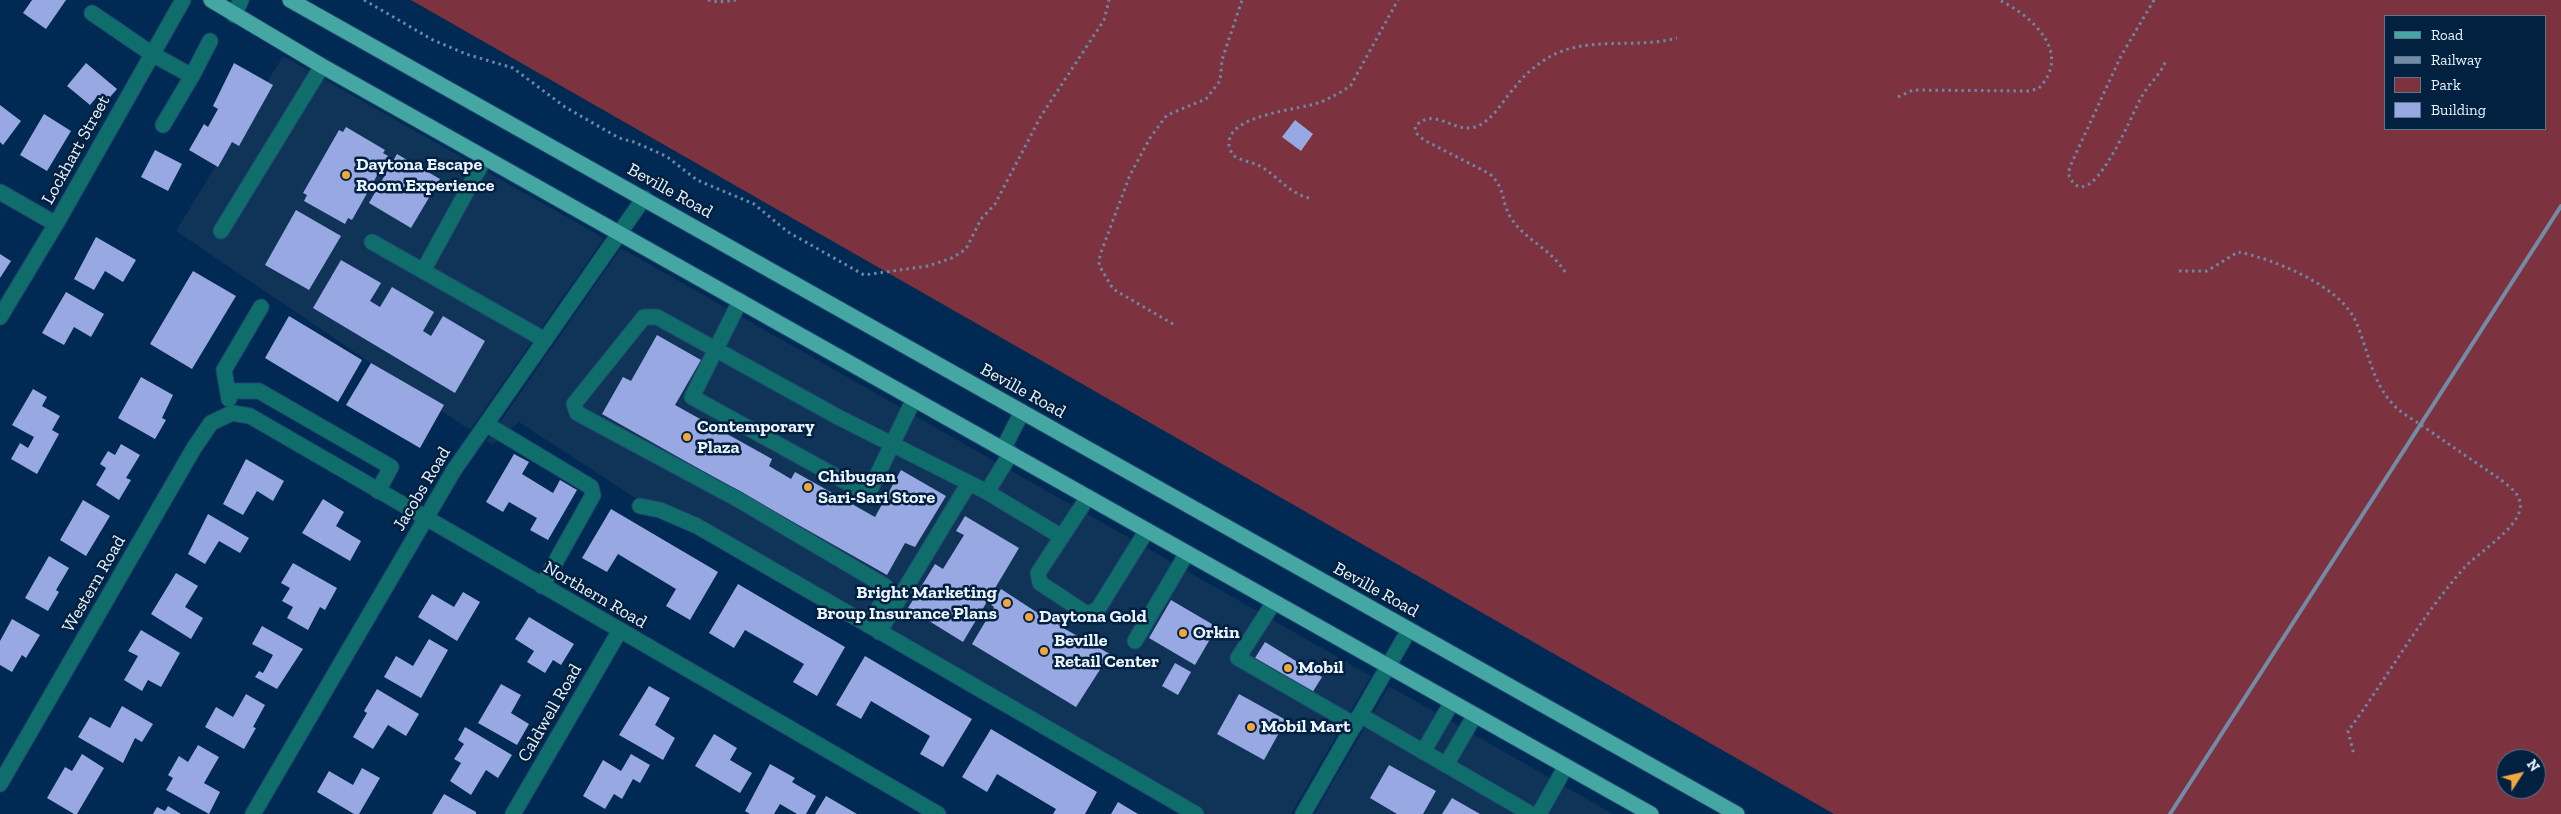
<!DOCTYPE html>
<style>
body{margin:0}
#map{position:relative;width:2561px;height:814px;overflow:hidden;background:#002a53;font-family:"Zilla Slab",serif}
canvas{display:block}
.legend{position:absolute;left:2384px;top:15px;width:162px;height:115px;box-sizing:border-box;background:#022140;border:1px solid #5f758c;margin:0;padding:6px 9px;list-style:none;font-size:15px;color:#ebf4ff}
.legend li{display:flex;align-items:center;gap:10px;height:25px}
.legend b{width:25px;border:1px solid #5f758c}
.north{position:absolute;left:2496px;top:749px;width:50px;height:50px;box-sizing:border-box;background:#022140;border:1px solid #5f758c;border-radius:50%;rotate:55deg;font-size:14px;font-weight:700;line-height:20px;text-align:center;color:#ebf4ff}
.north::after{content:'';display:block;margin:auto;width:18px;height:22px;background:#efa73e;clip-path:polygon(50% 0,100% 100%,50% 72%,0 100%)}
</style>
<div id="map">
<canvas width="2561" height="814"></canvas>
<ul class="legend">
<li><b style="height:6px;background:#45a7a4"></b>Road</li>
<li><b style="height:6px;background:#728ca7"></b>Railway</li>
<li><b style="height:14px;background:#7c333f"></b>Park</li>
<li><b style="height:14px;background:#98a8e3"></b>Building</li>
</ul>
<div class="north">N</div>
</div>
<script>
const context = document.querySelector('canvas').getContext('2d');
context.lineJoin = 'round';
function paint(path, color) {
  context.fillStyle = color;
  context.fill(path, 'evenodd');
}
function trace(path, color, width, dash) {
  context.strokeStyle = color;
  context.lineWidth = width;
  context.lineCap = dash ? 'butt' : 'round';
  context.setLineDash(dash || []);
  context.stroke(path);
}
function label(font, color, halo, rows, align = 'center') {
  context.font = font + ' "Zilla Slab",serif';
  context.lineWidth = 5;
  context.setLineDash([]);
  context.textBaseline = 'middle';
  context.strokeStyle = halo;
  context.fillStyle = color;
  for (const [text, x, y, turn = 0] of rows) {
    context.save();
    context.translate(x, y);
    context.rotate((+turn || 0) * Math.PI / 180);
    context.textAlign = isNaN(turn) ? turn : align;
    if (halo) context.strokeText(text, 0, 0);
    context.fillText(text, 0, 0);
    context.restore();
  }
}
paint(new Path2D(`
 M283,56L604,238L470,430L176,231Z
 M621,248L1371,676L1291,814H1181L632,496L519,422L492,445L487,441Z
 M1389,686L1613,814H1314Z`), '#103458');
paint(new Path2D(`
 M411,0H2561V814H1834ZM2385,16H2545V129H2385ZM2506,759H2536V789H2506Z`), '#7c333f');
paint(new Path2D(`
 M32,0H66L46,29L23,13Z
 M86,63L117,89L104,104L96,98L90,105L67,86Z
 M234,63L273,85L239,146L232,142L218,167L189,150L204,124L208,127L218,109L213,106Z
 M0,105L21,121L3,145L0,142Z
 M44,114L71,131L47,171L20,155Z
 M1295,120L1313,134L1301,151L1282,137Z
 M346,127L385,150L383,153L388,156L352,220L348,218L345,224L304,201L307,195L303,193L339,130L343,132Z
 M155,150L182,164L168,191L141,177Z
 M397,154L440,179L411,228L369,203Z
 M296,210L341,236L309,290L265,265Z
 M96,237L136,260L123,282L105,271L94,290L74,279Z
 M0,254L11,261L0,278Z
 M341,260L381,283L370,301L380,307L392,287L434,312L423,331L431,336L443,316L485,341L455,393L313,308Z
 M193,271L236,296L192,369L150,344Z
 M66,292L104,314L91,337L74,327L64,345L42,333Z
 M289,316L362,360L338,402L265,358Z
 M657,335L701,360L675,405L772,459L769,466L791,479L795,472L875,517L901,470L946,496L915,547L905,543L887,575L602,414L623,377L631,381Z
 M371,363L444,405L420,448L346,405Z
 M141,377L173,395L162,418L166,420L155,439L118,418Z
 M33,389L47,397L42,406L60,416L52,430L59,434L37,474L11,459L20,443L28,448L34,437L12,425Z
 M121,444L140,455L126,478L131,480L119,500L96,485L106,468L100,464L108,451L115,455Z
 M514,454L529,462L522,474L553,493L560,480L577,490L548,540L530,530L537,518L509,502L503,512L486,502Z
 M246,459L284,481L273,501L257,491L243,515L223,504Z
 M323,499L344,512L336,526L361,541L350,561L302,533Z
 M83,500L110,516L86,556L60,540Z
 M611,509L718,572L690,620L666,606L676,589L618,554L607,572L582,558Z
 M208,514L249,538L240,553L219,541L205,564L188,554Z
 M965,516L1019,548L963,642L908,608L935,564L943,569L964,535L956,531Z
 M49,556L69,568L56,590L59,592L48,611L25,598Z
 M293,563L337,588L325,610L320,607L308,630L287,618L293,607L282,601L290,588L281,583Z
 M176,573L198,586L185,607L203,618L191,639L151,614Z
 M738,584L845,647L817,696L793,682L804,664L745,630L734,648L709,633Z
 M1001,589L1047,619L1049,617L1065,627L1063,628L1110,654L1076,707L972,644L994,607L991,605Z
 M463,592L480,602L457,641L418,617L432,594L454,607Z
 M1171,600L1217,627L1195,665L1149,638Z
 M529,617L574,644L561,665L553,660L545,673L527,662L534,651L515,639Z
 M12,619L40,635L26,658L22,655L12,672L0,665V641Z
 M262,626L303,649L277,689L255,677L259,671L263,673L273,655L252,644Z
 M141,630L180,653L161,687L148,680L142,691L124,680L138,656L128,651Z
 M429,639L448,650L421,698L384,677L396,656L413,666Z
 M1265,642L1322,677L1312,693L1255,658Z
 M865,656L972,719L943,767L920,754L930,736L871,701L861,719L836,705Z
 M1175,663L1191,672L1178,695L1162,686Z
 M501,684L521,695L511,713L529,724L517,745L478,723Z
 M649,686L670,698L655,725L675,738L663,760L619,735Z
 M377,689L419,714L406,736L388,725L373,749L353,737L367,713L364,711Z
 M246,694L265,705L253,727L256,728L244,749L205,727L216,707L233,717Z
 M1239,694L1286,720L1264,760L1217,734Z
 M122,706L153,724L142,742L135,738L123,763L78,737L90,717L110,728Z
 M465,727L512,755L498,778L486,770L471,795L450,781L461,763L454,759L464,744L458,740Z
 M991,729L1097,792L1085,814H1053L1056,809L997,774L987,792L962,777Z
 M714,734L737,748L730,760L752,773L740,793L695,766Z
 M198,745L219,757L204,783L220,792L209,814L166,790L173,778L168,775L179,756L188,762Z
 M82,754L104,768L77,814H74L47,798L65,767L72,771Z
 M631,754L650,765L640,783L633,779L622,799L614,794L605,809L583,796L603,760L621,771Z
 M770,764L795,778L792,782L816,796L806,814H797L780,804L774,814H750L745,811Z
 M1389,765L1436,791L1423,814H1397L1370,798Z
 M362,768L380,778L359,814H354L317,792L329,771L353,785Z
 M444,794L476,812V814H432Z
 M826,796L857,814H815Z
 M1452,798L1480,814H1442Z
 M1118,802L1138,814H1111Z
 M168,806L181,814H153L157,807L165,811Z`), '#98a8e3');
const minor = new Path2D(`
 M92,13L152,54L192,76L210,41
 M234,15L241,0
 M163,125L192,76
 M0,192L56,224
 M221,231L322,66
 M372,242L545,340
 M423,271L485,158
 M740,301L692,397L868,494L914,399
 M0,317L56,224L183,0
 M228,391H259L391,467L378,491
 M229,399L224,370L261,307
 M232,413L250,416L938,814
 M486,424L591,487L593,495L542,586
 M1003,449L1022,412
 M987,492L1011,453
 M1088,497L1038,573L1040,583L1087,614L1098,609L1147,530
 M640,506L660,510L697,526L1196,814
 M1274,602L1238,658L1355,725
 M868,625L889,592L885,586L739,500L577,413L574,404L644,317H657L838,417L987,492L1062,537
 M879,632L969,483
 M1135,641L1187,553
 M1360,715L1531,814
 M1423,752L1452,702
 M1446,765L1475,715
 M0,784L194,448L211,423L232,413
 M253,814L454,470L644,198
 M513,814L619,632
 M1303,814L1409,630
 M1539,814L1566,766`);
const major = new Path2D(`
 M211,0L322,66L1651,814
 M290,0L1737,814`);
trace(minor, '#21466b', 17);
trace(major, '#21466b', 17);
trace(new Path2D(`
 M364,0L433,40L466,54L513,68L565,107L619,138L634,142L666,156L697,180L754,204L788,232L864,275L928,266L952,258L966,249L981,219L995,204L1041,116L1104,20L1109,0
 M708,0L718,2L736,0
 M2154,0L2121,56L2072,162L2068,173C2088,226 2133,111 2141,98C2148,84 2161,75 2166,60
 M1898,97L1913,90L2028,91L2038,89C2074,53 2031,15 1999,0
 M1309,198C1288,193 1277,175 1258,165C1251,162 1239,160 1233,155C1231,152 1229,148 1229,144C1228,114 1300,110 1321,102C1332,97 1342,92 1351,85L1398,0
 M2179,271H2207L2238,252C2274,259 2341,286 2356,322C2367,347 2372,381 2391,402C2399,412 2411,418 2421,425C2447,443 2472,460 2497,477C2507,485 2523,494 2520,509C2516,530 2479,552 2465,567C2421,616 2388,677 2348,731L2354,755
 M1565,272C1550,248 1525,240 1511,218C1501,202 1506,189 1490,174L1424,140L1416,133L1415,127C1434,105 1454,134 1475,127C1493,121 1503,100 1515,87C1525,74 1538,63 1553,55C1591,36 1637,49 1677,38
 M1173,324L1113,289L1099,265L1100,255L1130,175L1150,138L1167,115L1206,99L1220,81L1222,60L1242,0`), '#6d87a3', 3, [2.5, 4]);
trace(minor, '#0f6e6c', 15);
trace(major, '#45a7a4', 15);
trace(new Path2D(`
 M2170,814L2561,206`), '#728ca7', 4);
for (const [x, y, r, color] of [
 [346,175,5,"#efa73e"],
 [687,437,5,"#efa73e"],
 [808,487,5,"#efa73e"],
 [1007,603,5,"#efa73e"],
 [1029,617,5,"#efa73e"],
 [1183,633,5,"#efa73e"],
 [1044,651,5,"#efa73e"],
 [1288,668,5,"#efa73e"],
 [1251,727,5,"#efa73e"]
]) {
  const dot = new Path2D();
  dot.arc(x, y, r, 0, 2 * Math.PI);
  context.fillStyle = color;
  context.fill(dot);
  trace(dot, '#022140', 2);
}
label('18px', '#ebf4ff', '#022140', [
 ["Lockhart Street",76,150,-61],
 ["Beville Road",670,191,29],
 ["Beville Road",1023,391,29],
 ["Jacobs Road",422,489,-59],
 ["Western Road",94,584,-60],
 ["Beville Road",1376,590,29],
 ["Northern Road",595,595,30],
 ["Caldwell Road",550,713,-60]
]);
label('bold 18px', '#ebf4ff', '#022140', [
 ["Daytona Escape",356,165],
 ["Room Experience",356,186],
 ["Contemporary",697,427],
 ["Plaza",697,448],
 ["Chibugan",818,477],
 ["Sari-Sari Store",818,498],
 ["Bright Marketing",997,593,"right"],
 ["Broup Insurance Plans",997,614,"right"],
 ["Daytona Gold",1039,617],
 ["Orkin",1193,633],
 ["Beville",1054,641],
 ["Retail Center",1054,662],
 ["Mobil",1298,668],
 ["Mobil Mart",1261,727]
], 'left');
</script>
